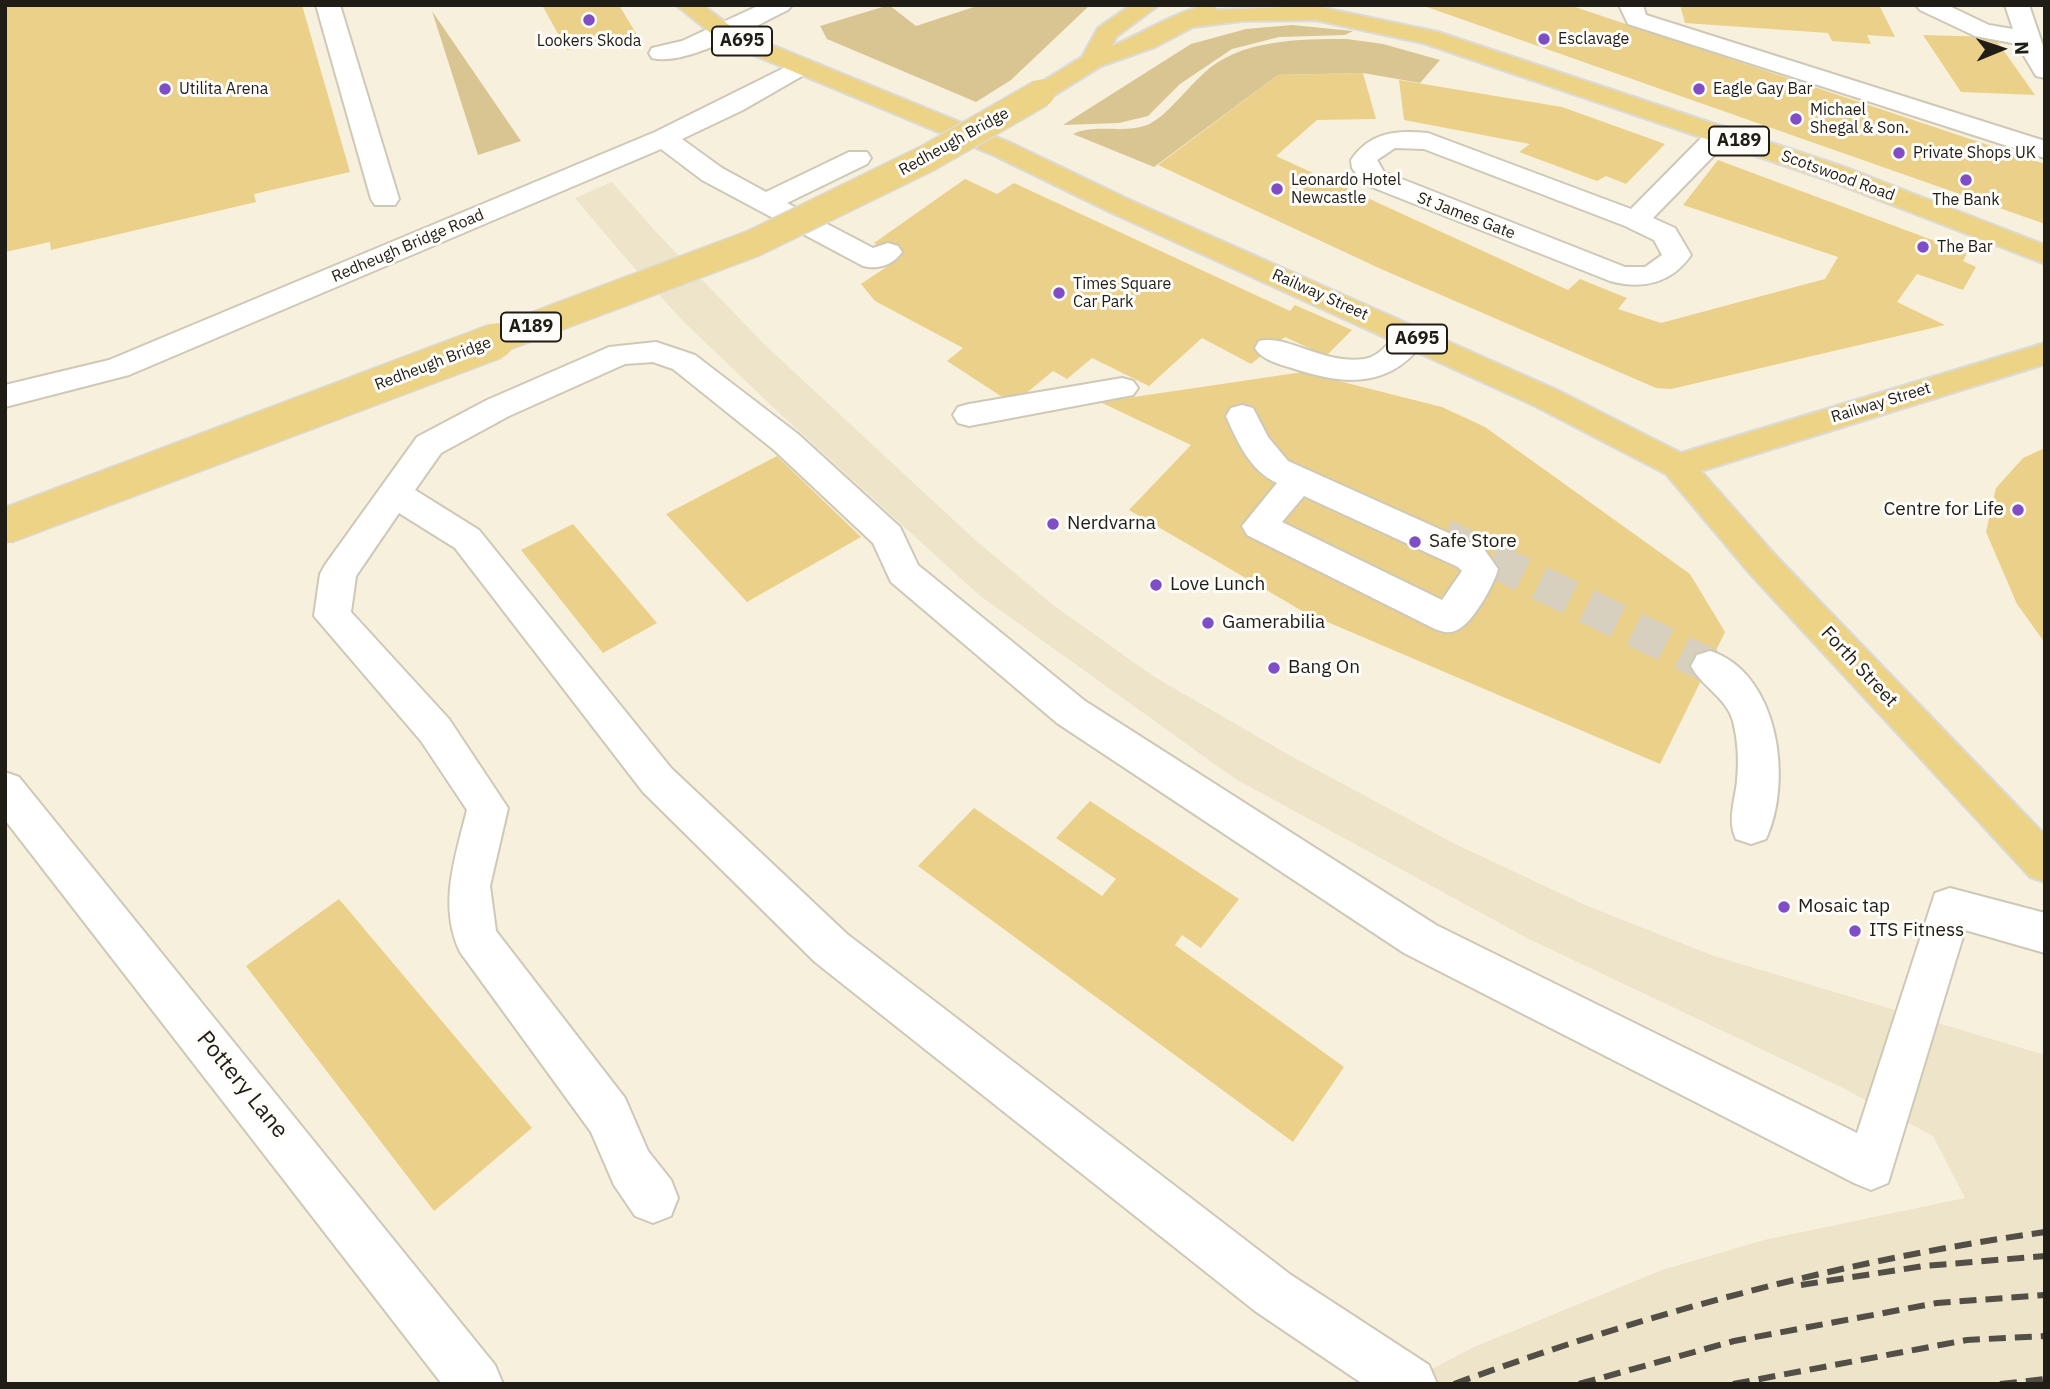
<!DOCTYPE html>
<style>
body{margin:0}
#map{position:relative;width:2050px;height:1389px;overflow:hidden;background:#f7f0dd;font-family:"IBM Plex Sans",sans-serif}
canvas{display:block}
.frame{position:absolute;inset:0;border:7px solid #201d17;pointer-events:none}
.north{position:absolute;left:1966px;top:14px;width:70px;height:70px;-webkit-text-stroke:5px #fffdf9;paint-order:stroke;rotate:88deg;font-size:19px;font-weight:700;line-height:28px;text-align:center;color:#201d17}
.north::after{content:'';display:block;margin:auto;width:24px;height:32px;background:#201d17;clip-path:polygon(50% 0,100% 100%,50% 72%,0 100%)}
</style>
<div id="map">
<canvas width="2050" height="1389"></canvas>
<div class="frame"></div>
<div class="north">N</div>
</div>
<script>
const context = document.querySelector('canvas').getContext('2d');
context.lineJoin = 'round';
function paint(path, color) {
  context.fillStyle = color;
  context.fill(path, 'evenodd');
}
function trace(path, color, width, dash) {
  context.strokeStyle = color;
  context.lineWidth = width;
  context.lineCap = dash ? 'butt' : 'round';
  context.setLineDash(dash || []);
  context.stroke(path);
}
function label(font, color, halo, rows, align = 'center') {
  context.font = font + ' "IBM Plex Sans",sans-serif';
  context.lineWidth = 6;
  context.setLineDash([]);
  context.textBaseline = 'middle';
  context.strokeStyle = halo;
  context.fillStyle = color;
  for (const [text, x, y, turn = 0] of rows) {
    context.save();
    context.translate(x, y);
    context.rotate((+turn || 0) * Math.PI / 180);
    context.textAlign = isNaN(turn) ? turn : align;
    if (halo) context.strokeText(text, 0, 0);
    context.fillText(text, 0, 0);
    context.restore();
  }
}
paint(new Path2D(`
 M612,182L657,233L765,345L974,539L1053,605L1153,676L1289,755L1453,843L1585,905L1714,956L2045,1055V1384H1403L1474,1347L1662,1270L1764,1240L1965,1198L1933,1136L1841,1087L1527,938L1234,778L979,595L778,412L683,321L629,262L575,198Z`), '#ede4ca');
paint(new Path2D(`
 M889,5L916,26L980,5H1090L1011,80L976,102L827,39L820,26Z
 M432,11L521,141L478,155Z
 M1292,25L1353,31L1345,35L1279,37L1232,49L1180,84L1148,116L1119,123L1063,125L1191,44L1246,29Z
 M1347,39L1383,44L1440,60L1420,83L1363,73L1278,75L1154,167L1073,134C1095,123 1123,134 1147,125C1165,118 1188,87 1203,74C1239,39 1300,39 1347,39Z`), '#d9c592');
paint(new Path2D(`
 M5,5H302L350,172L254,194L256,202L51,250L50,242L5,252Z
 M542,5H619L637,35L567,50Z
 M1569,5L2045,164V224L1424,6Z
 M1680,5H1879L1895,37L1867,35L1871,44L1832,41L1828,33L1685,23Z
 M1923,35L1994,37L2035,95L1961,92Z
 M1363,73L1376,119L1317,120L1276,156L1568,290L1580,279L1627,298L1618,309L1661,323L1825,279L1838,257L1683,205L1718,160L1967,253L1963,261L1976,267L1963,290L1917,274L1897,302L1945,325L1671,389L1656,388L1381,269L1158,165L1278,75Z
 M1399,80L1562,107L1665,144L1626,184L1606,176L1597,181L1519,152L1530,144L1404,120Z
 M965,179L997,194L1014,183L1290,311L1295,305L1352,330L1326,356L1285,337L1251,364L1202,338L1149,386L1092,358L1067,379L1053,371L1013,404L947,361L963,348L875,301L861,284L900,258L874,243Z
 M1303,372L1442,407L1485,427L1690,574L1725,632L1660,764L1304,612L1129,510L1191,445L1100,402Z
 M2045,448V643L2017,604L1986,532L1996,488L2023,458Z
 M777,456L861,537L747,602L666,514Z
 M573,524L657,623L603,653L521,550Z
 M1090,801L1239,899L1201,948L1182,935L1175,945L1344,1067L1293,1142L918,866L974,808L1102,896L1116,879L1056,838Z
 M339,899L532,1128L434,1211L246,966Z`), '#ebd089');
trace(new Path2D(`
 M1444,536L1710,666`), '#d7d0bf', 35, [35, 18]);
const minor = new Path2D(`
 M316,5H340L399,199L395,205H375L371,199Z
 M760,5H792L788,10C756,25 687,67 652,58L649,53L652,48L682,41Z
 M1619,5H1643L1646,15L2045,141V158L1628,24Z
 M1916,5H1947L1989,25L2013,29L2005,5H2029L2045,52V78L2036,76L2017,44L1975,36L1920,10Z
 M800,60L809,62L812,67L809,72L743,110L682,139L722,168L766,192L849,152H867L871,158L867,164L787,203L873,248L888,243L898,246L902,252C893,265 878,270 863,266L702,180L661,149L129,375L5,407V385L109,360L655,132Z
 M1720,126L1729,128L1733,134L1729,140L1653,218L1675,228L1691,255C1672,283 1642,290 1610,281L1364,184L1352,168L1351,160C1370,132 1396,130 1428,133L1631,209L1711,128ZM1395,148L1424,149L1625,226L1654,240L1662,255L1645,267H1625L1384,172L1377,160Z
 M1412,327L1423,330L1427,337C1393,389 1345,386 1292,368C1279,364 1262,360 1255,348L1259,341C1286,334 1325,365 1364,359C1385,356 1392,332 1412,327Z
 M656,342L695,355L798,434L900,527L918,565L1085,701L1436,925L1857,1133L1935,893L1950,888L2045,913V953L1965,930L1888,1183L1871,1190L1854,1183L1404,953L1057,723L891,582L873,543L774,450L673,369L653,362L625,364L509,416L441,453L415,490L479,530L671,768L847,934L1291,1275L1429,1365L1437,1384H1363L1255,1311L815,962L643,792L455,548L399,513L356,576L351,612L449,719L508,808L490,886L496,931L625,1098L648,1151L671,1180L678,1198L671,1216L653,1223L635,1216L614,1185L591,1132L460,952C438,905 455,858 467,810L421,741L314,616L320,574L325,565L417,437L487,400L609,347Z
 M1122,378L1133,381L1138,388L1133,395L969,426L958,423L953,415L958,407L969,404Z
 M1242,405L1253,408L1268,437L1288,461L1484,549L1498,569C1494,585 1472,624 1457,630C1449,634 1443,632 1435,629L1247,535L1242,526L1277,483C1250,471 1237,441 1226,416L1231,408ZM1304,496L1458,567L1462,571L1442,600L1282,522Z
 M1710,651C1779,673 1793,781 1766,839L1751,844L1736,839C1727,820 1735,801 1737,781C1739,761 1738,741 1733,721C1726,697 1702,687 1691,666L1697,655Z
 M5,772L19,777L495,1365L503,1384H442L5,820Z`);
const major = new Path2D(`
 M676,5H703L729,25L755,38L1011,143L1132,201L1557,390L1681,453L2045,343V364L1701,471L1777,557L2045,835V882L2030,877L1751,575L1666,474L1535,406L1112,213L993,155L737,48L713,35Z
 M1131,5H1159L1116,37L1112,46C1139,36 1189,3 1213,6L1216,10L1315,6L1438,32L1847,168L2045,245V264L1827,180L1423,43L1315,20L1242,21L1193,27L1155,47L1101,66L1050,98H1032L1028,93L1032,88L1082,57L1098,28Z`);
trace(minor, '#cec8b6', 4);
trace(major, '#dbdbda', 4);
paint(minor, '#fff');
paint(major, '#ecd386');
trace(new Path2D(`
 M1801,1285L1924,1266L2045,1256
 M1454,1384C1647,1313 1841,1261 2045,1232
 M1579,1384L1734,1341L1937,1303L2045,1295
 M1733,1384L1967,1340L2045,1336
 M2000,1384L2045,1379`), '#534f46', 6, [17, 9]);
const majorBridgeFar1 = new Path2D(`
 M491,342L754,243L928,158L1041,93`);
const majorBridge = new Path2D(`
 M5,526L496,341`);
trace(majorBridgeFar1, '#dbdbda', 30, []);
trace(majorBridge, '#dbdbda', 38, []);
trace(majorBridgeFar1, '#ecd386', 27);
trace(majorBridge, '#ecd386', 35);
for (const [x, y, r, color] of [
 [589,20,7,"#7f4dc5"],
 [1544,39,7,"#7f4dc5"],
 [165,89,7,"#7f4dc5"],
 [1699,89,7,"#7f4dc5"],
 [1796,119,7,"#7f4dc5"],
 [1899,153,7,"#7f4dc5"],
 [1966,180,7,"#7f4dc5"],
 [1277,189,7,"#7f4dc5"],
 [1923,247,7,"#7f4dc5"],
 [1059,293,7,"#7f4dc5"],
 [2018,510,7,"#7f4dc5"],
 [1053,524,7,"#7f4dc5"],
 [1415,542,7,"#7f4dc5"],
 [1156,585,7,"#7f4dc5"],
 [1208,623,7,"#7f4dc5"],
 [1274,668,7,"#7f4dc5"],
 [1784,907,7,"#7f4dc5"],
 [1855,931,7,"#7f4dc5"]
]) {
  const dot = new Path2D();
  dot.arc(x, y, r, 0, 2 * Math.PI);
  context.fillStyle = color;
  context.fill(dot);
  trace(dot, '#fffdf9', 2.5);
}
label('16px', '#201d17', '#fffdf9', [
 ["Esclavage",1558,39],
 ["Lookers Skoda",589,41,"center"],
 ["Utilita Arena",179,89],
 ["Eagle Gay Bar",1713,89],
 ["Michael",1810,110],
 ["Shegal & Son.",1810,128],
 ["Private Shops UK",1913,153],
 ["Leonardo Hotel",1291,180],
 ["Newcastle",1291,198],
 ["The Bank",1966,200,"center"],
 ["The Bar",1937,247],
 ["Times Square",1073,284],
 ["Car Park",1073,302]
], 'left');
label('16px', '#201d17', '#fffdf9', [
 ["Redheugh Bridge",954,142,-29],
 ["Scotswood Road",1838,176,20],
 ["St James Gate",1466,216,21],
 ["Redheugh Bridge Road",408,246,-23],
 ["Railway Street",1320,295,24],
 ["Redheugh Bridge",433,364,-21],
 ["Railway Street",1881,403,-17]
]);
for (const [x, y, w] of [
 [742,41,60],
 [1739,141,60],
 [531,327,60],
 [1417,339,60]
]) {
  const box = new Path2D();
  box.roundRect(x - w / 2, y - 14.5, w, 29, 5);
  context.fillStyle = '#fffdf9';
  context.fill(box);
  trace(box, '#201d17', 2);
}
label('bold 18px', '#201d17', null, [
 ["A695",742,41],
 ["A189",1739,141],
 ["A189",531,327],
 ["A695",1417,339]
]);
label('19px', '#201d17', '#fffdf9', [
 ["Centre for Life",2004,510,"right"],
 ["Nerdvarna",1067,524],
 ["Safe Store",1429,542],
 ["Love Lunch",1170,585],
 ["Gamerabilia",1222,623],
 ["Bang On",1288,668],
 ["Mosaic tap",1798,907],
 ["ITS Fitness",1869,931]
], 'left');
label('19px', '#201d17', '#fffdf9', [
 ["Forth Street",1859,667,47]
]);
label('23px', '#201d17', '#fffdf9', [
 ["Pottery Lane",242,1085,51]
]);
</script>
